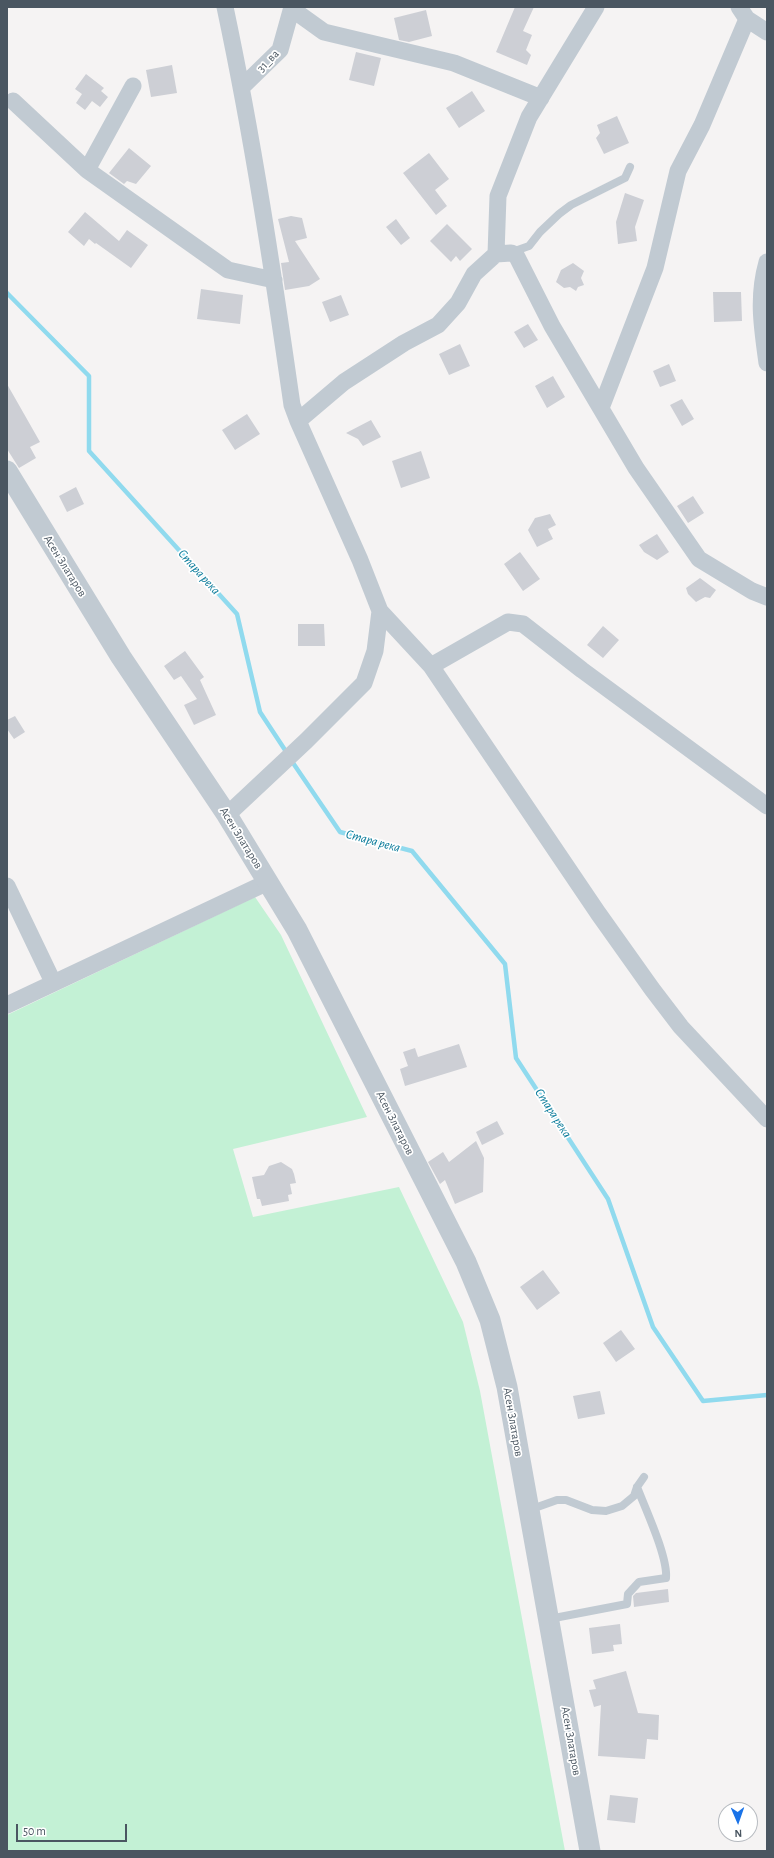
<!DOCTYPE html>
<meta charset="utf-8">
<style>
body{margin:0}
#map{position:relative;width:774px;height:1858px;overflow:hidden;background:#f5f3f3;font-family:"Alegreya Sans",sans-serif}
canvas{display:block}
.frame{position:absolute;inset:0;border:8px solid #4a5661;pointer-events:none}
.north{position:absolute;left:718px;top:1802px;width:40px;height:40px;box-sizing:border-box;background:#fff;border:1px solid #b7bbc0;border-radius:50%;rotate:178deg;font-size:11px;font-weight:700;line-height:16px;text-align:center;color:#4a5661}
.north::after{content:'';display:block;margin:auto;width:14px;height:18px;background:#1a73e8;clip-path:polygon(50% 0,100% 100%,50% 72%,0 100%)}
.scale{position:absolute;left:16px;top:1824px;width:111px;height:18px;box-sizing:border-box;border:2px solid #4a5661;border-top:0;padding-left:5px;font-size:12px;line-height:14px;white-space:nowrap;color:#4a5661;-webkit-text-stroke:3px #fff;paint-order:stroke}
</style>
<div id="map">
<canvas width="774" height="1858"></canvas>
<div class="frame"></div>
<div class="north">N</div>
<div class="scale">50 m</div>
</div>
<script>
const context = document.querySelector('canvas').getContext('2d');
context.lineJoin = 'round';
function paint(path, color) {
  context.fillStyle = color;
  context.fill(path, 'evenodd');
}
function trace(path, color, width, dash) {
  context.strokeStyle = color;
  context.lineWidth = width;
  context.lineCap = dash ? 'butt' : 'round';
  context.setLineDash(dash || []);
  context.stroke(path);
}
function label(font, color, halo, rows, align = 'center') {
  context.font = font + ' "Alegreya Sans",sans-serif';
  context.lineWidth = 3.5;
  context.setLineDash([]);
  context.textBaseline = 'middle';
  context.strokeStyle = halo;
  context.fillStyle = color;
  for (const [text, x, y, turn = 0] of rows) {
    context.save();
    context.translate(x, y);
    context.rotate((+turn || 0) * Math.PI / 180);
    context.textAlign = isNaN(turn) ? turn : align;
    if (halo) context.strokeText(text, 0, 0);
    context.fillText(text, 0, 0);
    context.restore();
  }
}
paint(new Path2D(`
 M255,897L281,935L367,1117L233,1149L253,1217L399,1187L463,1322L480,1391L565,1851H7V1015Z`), '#c3f1d5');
trace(new Path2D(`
 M7,293L89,376V451L237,614L260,712L287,753
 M291,760L340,832L412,851L505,964L516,1058L608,1199L653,1327L703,1401L767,1395`), '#90daee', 4.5);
paint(new Path2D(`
 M515,7H534L523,31L532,35L526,50L531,55L527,65L496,52Z
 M426,10L432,36L409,42L399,40L394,18Z
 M356,52L381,58L374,86L349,80Z
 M172,65L177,93L151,97L146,70Z
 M86,74L104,88L101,91L108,97L100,107L92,101L85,110L76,103L82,94L75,89Z
 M472,91L485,111L459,128L446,108Z
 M617,116L629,143L604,154L596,138L600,133L597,125Z
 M129,148L151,166L136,184L127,181L124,184L109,173Z
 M429,153L449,179L435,190L447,206L436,215L403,173Z
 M625,193L644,200L635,227L637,241L618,244L616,222Z
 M85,212L119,241L127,230L148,245L131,268L96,243L95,244L89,239L84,246L68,232Z
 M291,216L302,218L307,238L295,241L320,279L309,286L285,290L281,263L289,262L278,219Z
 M396,219L410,238L401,245L386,227Z
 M447,224L472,249L460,261L456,256L451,262L430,241Z
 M573,263L584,271L581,278L584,285L578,287L576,291L570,287L564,288L556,282L561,270Z
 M201,289L243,295L240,324L197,319Z
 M713,292H741L742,321L714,322Z
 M341,295L349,315L330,322L322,302Z
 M528,324L538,340L524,348L514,332Z
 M460,344L470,366L449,375L439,354Z
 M669,364L676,381L660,387L653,371Z
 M553,376L565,397L547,408L535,386Z
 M7,384L40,442L30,447L36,458L19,468L7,449Z
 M682,399L694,419L682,426L670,405Z
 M247,414L260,434L235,450L222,430Z
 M371,420L381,437L363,446L358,439L346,433Z
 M421,451L430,478L401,488L392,461Z
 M76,487L84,504L67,512L59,496Z
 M693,496L704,513L688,523L677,506Z
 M550,514L556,525L548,529L553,539L537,547L528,530L535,518Z
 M657,534L669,552L657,560L644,552L639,545Z
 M520,552L540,579L523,591L504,564Z
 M700,578L716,590L710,598L705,597L696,602L688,594L686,588Z
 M298,624H324L325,646H298Z
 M603,626L619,640L603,658L587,645Z
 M185,651L204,677L200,680L216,715L194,725L184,705L197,699L181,676L174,680L164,666Z
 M15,716L25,732L14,739L7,729V720Z
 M459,1044L467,1067L405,1086L400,1069L408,1066L403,1052L415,1048L418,1057Z
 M497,1121L504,1134L482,1145L476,1132Z
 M476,1141L484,1158L483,1192L455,1204L445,1180L440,1184L428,1162L443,1152L449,1162Z
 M281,1162L292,1169L294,1174L296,1183L290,1184L292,1194L288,1195L289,1201L262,1206L260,1199H257L252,1177L264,1175L269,1166Z
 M543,1270L560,1293L537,1310L520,1287Z
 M621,1330L635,1349L616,1362L603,1343Z
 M600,1391L605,1414L578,1419L573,1396Z
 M668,1589L669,1602L634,1607L633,1596L636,1593Z
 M620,1624L622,1644L613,1645L614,1651L592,1654L589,1628Z
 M626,1671L638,1713L659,1715L658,1740L647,1739L645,1759L598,1756L601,1705L594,1707L589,1690L596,1689L593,1680Z
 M610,1795L638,1798L635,1823L607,1820Z`), '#cdcfd5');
trace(new Path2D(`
 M512,252L529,246L540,232L559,214L571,205L625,178L630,167
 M529,1510L557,1500H566L592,1510L606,1511L622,1506L634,1496L637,1487L644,1477
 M549,1619L627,1604L628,1594L639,1582L666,1578C668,1557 645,1508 637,1487`), '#c1cad2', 8);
trace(new Path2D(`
 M225,7C253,139 273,272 292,405L298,421L360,560L380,611L375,651L364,683L306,741L227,815
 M739,7L747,19L767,32
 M292,9L324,32L454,63L541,98
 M242,87L280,50L292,7
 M13,101L87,170L228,270L274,280
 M87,170L133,86
 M496,254L498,196L529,117L596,7
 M767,262C757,297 762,327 767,363
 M601,408L655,268L678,171L702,125L747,19
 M298,421L344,382L404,343L438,325L458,303L474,274L496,254L511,253L516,255L552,326L636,468L699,559L752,591L767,597
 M380,611L431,666L598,913L652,989L681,1027L767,1119
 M431,666L508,622L523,624L582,670L767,806
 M7,886L53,982
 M7,1005L268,882`), '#c1cad2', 17);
trace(new Path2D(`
 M7,471L121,657L227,815L297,930L466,1262L490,1320L507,1387L590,1851`), '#c1cad2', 21);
label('12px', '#4a5661', '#fff', [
 ["31_ва",268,61,-46],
 ["Асен Златаров",65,566,58],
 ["Асен Златаров",241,838,58],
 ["Асен Златаров",395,1123,63],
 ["Асен Златаров",513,1422,80],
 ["Асен Златаров",571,1741,80]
]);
label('italic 13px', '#0c7c9b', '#fff', [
 ["Стара река",199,572,48],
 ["Стара река",373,841,15],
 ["Стара река",553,1113,57]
]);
</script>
